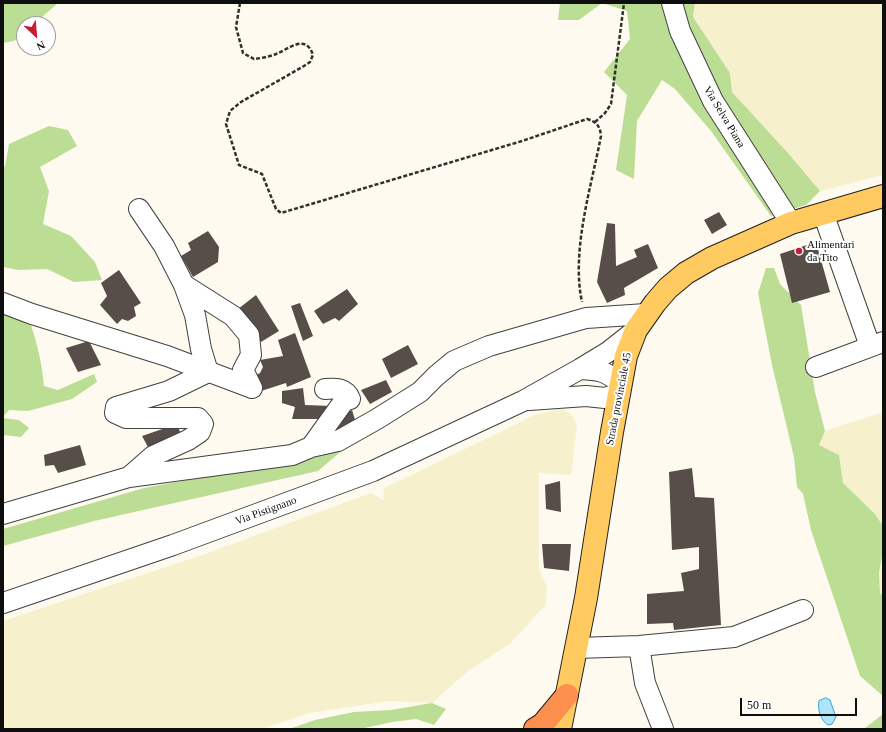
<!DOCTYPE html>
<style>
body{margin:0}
#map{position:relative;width:886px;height:732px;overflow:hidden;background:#fffaef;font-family:"Times New Roman",serif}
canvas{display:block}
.frame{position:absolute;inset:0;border:4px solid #0e0e0e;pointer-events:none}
.north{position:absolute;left:16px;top:16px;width:40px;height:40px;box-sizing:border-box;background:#fff;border:1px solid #9f9f9f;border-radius:50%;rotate:154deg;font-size:11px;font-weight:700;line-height:16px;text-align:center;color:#0e0e0e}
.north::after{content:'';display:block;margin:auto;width:14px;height:18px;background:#c71c33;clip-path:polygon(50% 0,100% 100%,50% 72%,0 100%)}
.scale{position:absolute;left:740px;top:698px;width:117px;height:18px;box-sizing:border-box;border:2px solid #0e0e0e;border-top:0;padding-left:5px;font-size:12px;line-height:14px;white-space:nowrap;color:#0e0e0e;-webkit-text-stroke:3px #fff;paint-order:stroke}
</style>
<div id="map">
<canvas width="886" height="732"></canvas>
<div class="frame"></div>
<div class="north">N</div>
<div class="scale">50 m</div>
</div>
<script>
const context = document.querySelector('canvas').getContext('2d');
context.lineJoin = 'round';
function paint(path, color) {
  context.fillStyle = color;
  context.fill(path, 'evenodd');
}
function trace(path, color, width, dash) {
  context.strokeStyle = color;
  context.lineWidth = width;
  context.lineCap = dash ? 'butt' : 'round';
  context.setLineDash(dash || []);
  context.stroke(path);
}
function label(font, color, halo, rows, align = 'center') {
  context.font = font + ' "Times New Roman",serif';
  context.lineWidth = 4;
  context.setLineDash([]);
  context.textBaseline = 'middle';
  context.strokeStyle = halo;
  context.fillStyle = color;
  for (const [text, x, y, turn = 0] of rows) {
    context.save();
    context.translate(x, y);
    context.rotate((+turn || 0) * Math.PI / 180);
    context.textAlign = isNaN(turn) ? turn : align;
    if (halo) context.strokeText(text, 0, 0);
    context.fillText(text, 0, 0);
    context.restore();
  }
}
paint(new Path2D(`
 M695,3H883V175L820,191L788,153L732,92L730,73L693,17Z
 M563,409L572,415L577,425L571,475L539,473V569L547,587L546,604L511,643L468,671L432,703L389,701L309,713L262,729H3V621L202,555L371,493L383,500L384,488L537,414Z
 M883,412V526L875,514L843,483L839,455L818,445L825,431Z
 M883,550V596L880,593L879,573Z`), '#f7f0cd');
paint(new Path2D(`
 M3,3H58L34,24H24V33L14,41L3,43Z
 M560,3H695L693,17L730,73L732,92L788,153L820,191L806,205L771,216L711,131L675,89L662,80L637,121L634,179L616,170L627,95L604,72L630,39L627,11L602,3L579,20H558Z
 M49,126L68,130L77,146L40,167L49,191L43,224L71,236L95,262L102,280L74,282L47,269L19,270L3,267V165L5,167L9,144Z
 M766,268H774L780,284L801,305L815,392L825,431L819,445L839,455L843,483L875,514L883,526V550L879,573L880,593L883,596V696L860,676L811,530L803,494L797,487L794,457L772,365L758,293Z
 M3,309L30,322C37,343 42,363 44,386L58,390L94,374L97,382L72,399L28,411L9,410L3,417Z
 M3,418L19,420L29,428L21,437L3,435Z
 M360,435L318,471L94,521L3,546V529L144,488L305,458Z
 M432,703L446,709L434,725L416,719L392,722L360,729H289L315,720L354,712L391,710Z
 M883,714V729H865V728Z`), '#bcde94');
const water = new Path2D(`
 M826,698L830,700L836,717L832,724L828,725C821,721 817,709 819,701Z`);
paint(water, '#afe5fa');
trace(water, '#32a3d6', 1);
paint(new Path2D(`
 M719,212L727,225L712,234L704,220Z
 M607,223L615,224L616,266L637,257L634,250L648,244L658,268L624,288L625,295L607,303L597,282Z
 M208,231L219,247L218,262L193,277L181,256L191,250L188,243Z
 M816,242L830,292L792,303L780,254Z
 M119,270L141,303L134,307L136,316L128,321L122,319L117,324L100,305L107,296L101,283Z
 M347,289L358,304L339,321L335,318L323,324L314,311Z
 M256,295L279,331L261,342L251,325L238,309Z
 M300,303L313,336L303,341L291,306Z
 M295,333L311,377L287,387L286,383L258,392L254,376L260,373L263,367L260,360L283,356L278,340Z
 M89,341L101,365L78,372L66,348Z
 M408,345L418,364L391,378L382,359Z
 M386,380L392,392L370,404L361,390Z
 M303,388L305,405L332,406L327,419H292L295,407L282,403V391Z
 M352,410L357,426L340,432L335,421Z
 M177,424L182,437L148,447L142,436Z
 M80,445L86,465L58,473L54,465L45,466L44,455Z
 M692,468L695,497L714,498L721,625L674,630L673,623L647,624V594L684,591L681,573L699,569V547L672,550L669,472Z
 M560,481L561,512L546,509L545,485Z
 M542,544H571L569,571L544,568Z`), '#574e49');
const minor = new Path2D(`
 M672,3L680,31L713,101L791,223
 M823,213L870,346
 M184,285L233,316L249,335L251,355L243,370L252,388
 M3,303L32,314L167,356L252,388
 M816,367L883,342
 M580,369C600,370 605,371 621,383
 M529,400L586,396L605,398L620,393
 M311,447L344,401L350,399C346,388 336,388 325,389
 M129,477L153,456L188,440L200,432L203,424L198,418H126L115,413L116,407L169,391L208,372L201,349L195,315L184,285L164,246L139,209
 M3,514L129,477L292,455L311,447L338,441L377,419L420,392L436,376L454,361L489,346L586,318L646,314
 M3,603L173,545L373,471L523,401L580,369L608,352L636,330
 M639,646L645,683L663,729
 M576,648L639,646L734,637L803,610`);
const major = new Path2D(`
 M560,729L586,598L612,432L626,356L636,330L655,303L668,288L686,273L712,258L791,223L883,196`);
const highway = new Path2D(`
 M535,729L543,724L567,695`);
trace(minor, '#414141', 22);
trace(major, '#1f1f1f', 24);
trace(highway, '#1f1f1f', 24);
trace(new Path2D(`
 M240,3L236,27L243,53L254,59C261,58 269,57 276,54C289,49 306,33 313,55L310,62L304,66L241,102L230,111L226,124L239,165L262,174L276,209L281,213L522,141L587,119C597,122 600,126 601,136C591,188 571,251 582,302
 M595,122L605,113L611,104L624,3`), '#303030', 2.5, [4, 2]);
trace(minor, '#fff', 20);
trace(major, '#ffca5f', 22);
trace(highway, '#fd8f4e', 22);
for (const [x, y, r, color] of [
 [799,251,4,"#c71c33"]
]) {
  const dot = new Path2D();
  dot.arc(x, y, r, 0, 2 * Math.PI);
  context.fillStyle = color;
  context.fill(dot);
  trace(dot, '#fff', 1.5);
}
label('11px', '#0e0e0e', '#fff', [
 ["Via Selva Piana",724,117,59],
 ["Strada provinciale 45",619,399,-79],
 ["Via Pistignano",266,511,-20]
]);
label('11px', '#0e0e0e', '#fff', [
 ["Alimentari",807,245],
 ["da Tito",807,258]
], 'left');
</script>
